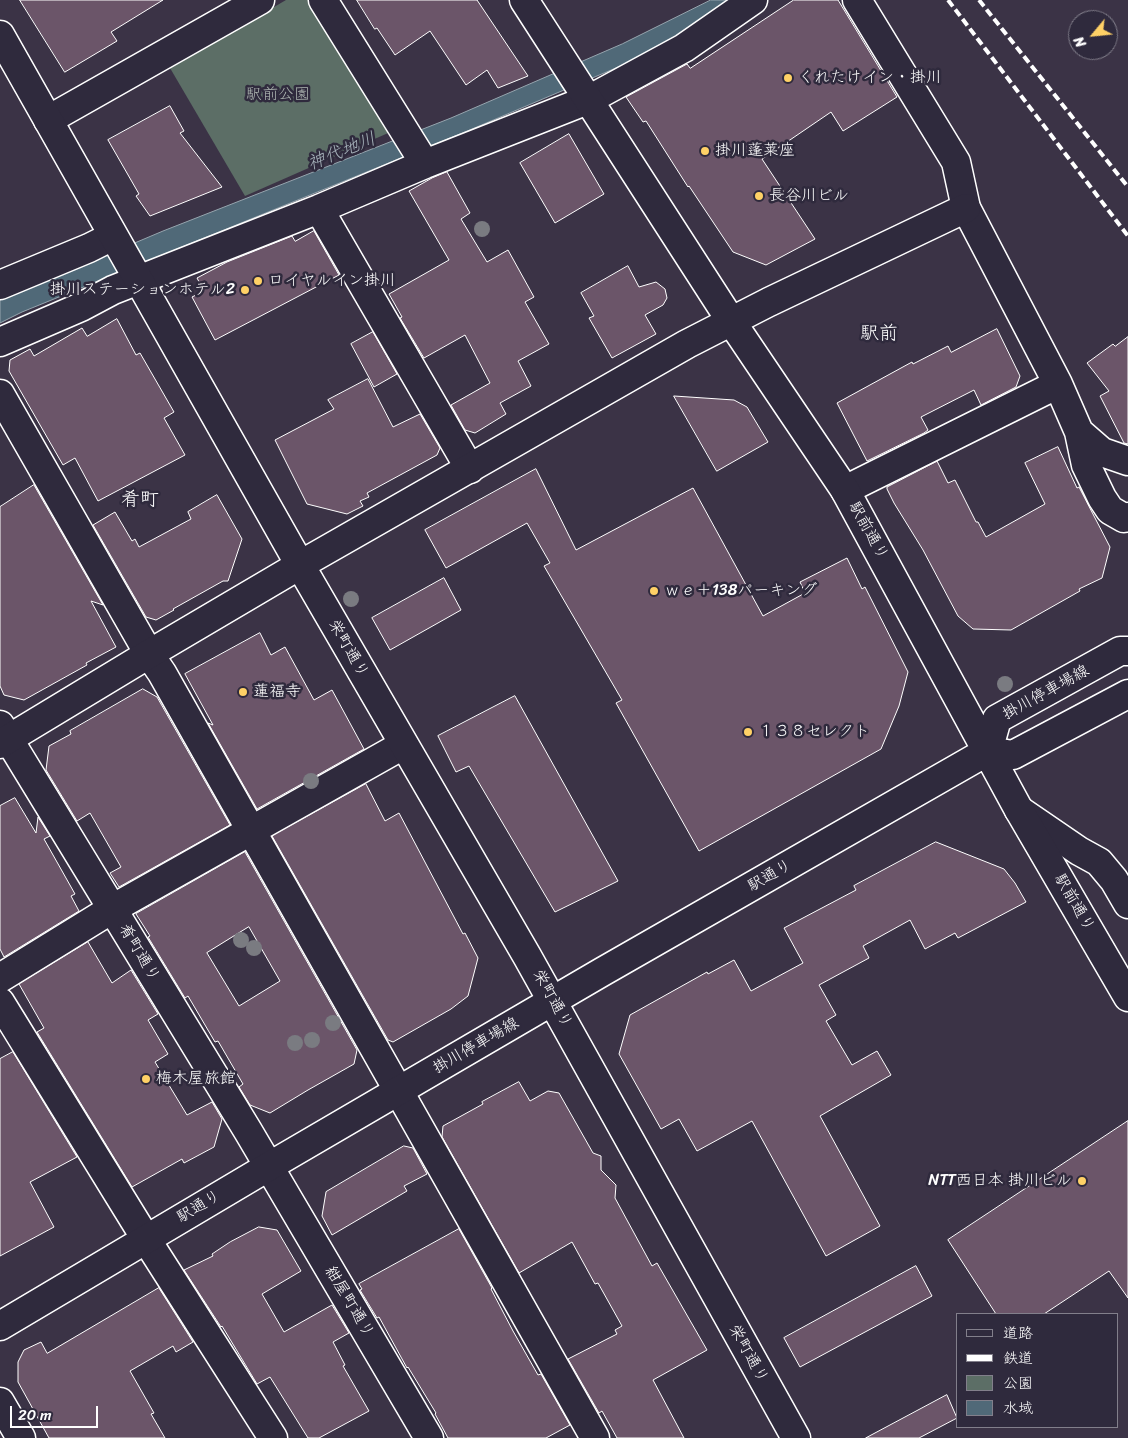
<!DOCTYPE html>
<meta charset="utf-8">
<style>
body{margin:0}
#map{position:relative;width:1128px;height:1438px;overflow:hidden;background:#3b3346;font-family:Sriracha,"Klee One",sans-serif}
canvas{display:block}
.legend{position:absolute;left:956px;top:1313px;width:162px;height:115px;box-sizing:border-box;background:#2f2a3d;border:1px solid #827f8b;margin:0;padding:6px 9px;list-style:none;font-size:15px;color:#fff}
.legend li{display:flex;align-items:center;gap:10px;height:25px}
.legend b{width:25px;border:1px solid #827f8b}
.north{position:absolute;left:1068px;top:10px;width:50px;height:50px;box-sizing:border-box;background:#2f2a3d;border:1px solid #827f8b;border-radius:50%;rotate:242deg;font-size:14px;font-weight:700;line-height:20px;text-align:center;color:#fff}
.north::after{content:'';display:block;margin:auto;width:18px;height:22px;background:#ffd166;clip-path:polygon(50% 0,100% 100%,50% 72%,0 100%)}
.scale{position:absolute;left:10px;top:1406px;width:88px;height:22px;box-sizing:border-box;border:2px solid #fff;border-top:0;padding-left:6px;font-size:15px;line-height:18px;white-space:nowrap;color:#fff;-webkit-text-stroke:4px #2f2a3d;paint-order:stroke}
</style>
<div id="map">
<canvas width="1128" height="1438"></canvas>
<ul class="legend">
<li><b style="height:6px;background:#2f2a3d"></b>道路</li>
<li><b style="height:6px;background:#fff"></b>鉄道</li>
<li><b style="height:14px;background:#5c6e66"></b>公園</li>
<li><b style="height:14px;background:#506978"></b>水域</li>
</ul>
<div class="north">N</div>
<div class="scale">20 m</div>
</div>
<script>
const context = document.querySelector('canvas').getContext('2d');
context.lineJoin = 'round';
function paint(path, color) {
  context.fillStyle = color;
  context.fill(path, 'evenodd');
}
function trace(path, color, width, dash) {
  context.strokeStyle = color;
  context.lineWidth = width;
  context.lineCap = dash ? 'butt' : 'round';
  context.setLineDash(dash || []);
  context.stroke(path);
}
function label(font, color, halo, rows, align = 'center') {
  context.font = font + ' Sriracha,"Klee One",sans-serif';
  context.lineWidth = 5;
  context.setLineDash([]);
  context.textBaseline = 'middle';
  context.strokeStyle = halo;
  context.fillStyle = color;
  for (const [text, x, y, turn = 0] of rows) {
    context.save();
    context.translate(x, y);
    context.rotate((+turn || 0) * Math.PI / 180);
    context.textAlign = isNaN(turn) ? turn : align;
    if (halo) context.strokeText(text, 0, 0);
    context.fillText(text, 0, 0);
    context.restore();
  }
}
paint(new Path2D(`
 M286,0H309L395,130L245,196L170,68Z`), '#5c6e66');
const water = new Path2D(`
 M711,0H745L630,62L465,132L22,312L0,323V300L163,231L451,118L622,44Z`);
paint(water, '#506978');
trace(water, '#96a5ae', 1);
const building = new Path2D(`
 M20,0H163L111,32L117,41L65,72Z
 M357,0H477L528,76L498,88L487,70L466,85L430,31L395,55L377,28L375,29Z
 M794,0H838L897,97L843,131L831,112L762,159L815,239L766,265L733,252L689,186L688,187L646,121L643,122L626,97L687,64L690,68Z
 M170,106L184,131L180,133L222,187L150,216L136,196L139,194L108,140Z
 M569,134L604,194L555,223L520,163Z
 M447,172L470,213L461,219L487,262L508,250L534,297L525,302L549,344L518,361L531,386L500,403L506,414L475,433L465,430L451,405L490,383L465,335L424,358L400,318L402,317L389,294L449,260L409,191L432,178Z
 M314,231L339,275L215,340L192,297L204,291L197,278L227,262L292,236L295,241Z
 M628,266L639,287L656,282L665,289L667,298L663,305L645,315L656,334L612,358L589,318L594,316L581,293Z
 M117,319L136,355L140,353L174,412L164,418L185,455L98,501L75,458L63,465L9,371L10,360L30,349L34,356L82,328L87,336Z
 M997,329L1020,376L1016,387L981,405L974,390L921,417L928,430L924,433L867,461L837,403L912,362L913,364L948,346L951,352Z
 M373,332L397,374L374,387L351,344Z
 M1128,337V444L1124,443L1100,396L1109,391L1087,363L1113,344L1115,346Z
 M368,379L393,427L420,414L440,448L437,455L367,493L369,497L360,501L363,506L347,514L307,504L275,440L334,409L328,400Z
 M674,396L734,400L747,407L768,442L717,471Z
 M1058,447L1077,488L1079,487L1110,547L1102,578L1079,589L1080,591L1011,630L973,629L958,616L923,550L894,503L887,489V487L937,461L948,483L955,480L976,522H978L986,537L1045,504L1025,463Z
 M536,469L576,550L693,488L763,616L805,593L800,582L847,558L862,589L865,587L908,672L899,706L881,749L699,851L616,703L622,700L544,566L550,563L527,523L446,568L425,530Z
 M34,485L103,605L91,601L116,647L86,663L87,665L24,700L4,695L0,686V507Z
 M217,495L242,539L228,581H223L173,609L174,610L156,620L146,617L93,525L115,512L132,541L135,539L139,547L191,519L188,512Z
 M444,578L461,610L390,650L372,618Z
 M260,633L271,655L285,647L314,700L332,690L364,749L257,809L208,723L213,725L185,674Z
 M143,689L157,697L230,825L119,887L110,873L121,867L90,813L77,821L46,770L49,746L71,734L70,731Z
 M515,696L618,881L555,912L469,766L456,772L438,736Z
 M366,784L385,821L399,813L463,934L465,933L478,958L468,996L451,1009L393,1042L388,1040L272,836Z
 M15,798L36,833L38,817L50,836L44,839L75,894L71,896L79,911L4,957L0,949V806Z
 M936,842L1004,869L1015,883L1026,902L958,938L955,933L925,949L910,920L863,946L869,958L819,985L836,1015L826,1021L852,1065L877,1051L891,1075L820,1116L880,1226L826,1256L752,1121L697,1151L679,1119L661,1129L619,1054L630,1015L707,972L708,974L734,960L751,991L803,963L784,928L856,890L854,886Z
 M245,852L357,1050L354,1064L308,1090L270,1113L250,1105L239,1087L243,1084L218,1041L215,1042L188,996L185,998L148,937L150,936L136,914ZM249,927L280,981L239,1006L207,953Z
 M88,942L112,983L131,970L158,1014L148,1020L168,1054L155,1062L187,1115L212,1102L222,1119L214,1147L184,1163L182,1159L132,1187L37,1032L44,1028L19,984Z
 M13,1052L77,1157L30,1182L54,1227L0,1256V1059Z
 M519,1082L530,1101L548,1091L559,1093L593,1153L601,1156V1170L616,1185L615,1198L652,1266L657,1263L707,1350L653,1380L684,1438H617L602,1411L599,1413L568,1359L617,1334L615,1330L622,1326L598,1283L595,1284L572,1242L519,1273L442,1137L443,1126L483,1104L482,1102Z
 M1128,1121V1298L1109,1271L1044,1314H996L948,1240Z
 M404,1146L413,1148L427,1174L404,1186L407,1191L332,1235L322,1216L326,1192Z
 M259,1227L277,1230L301,1271L262,1294L284,1332L332,1305L349,1333L333,1342L345,1365L343,1366L369,1411L319,1438H308L270,1377L257,1384L222,1326L221,1327L184,1270L213,1256L212,1254L230,1242Z
 M459,1229L492,1288L491,1289L513,1331L538,1375L541,1374L570,1425L546,1438H448L435,1414L436,1413L408,1367L407,1368L379,1317L377,1318L360,1290L362,1289L359,1284Z
 M916,1266L932,1296L800,1367L784,1338Z
 M159,1288L193,1342L176,1352L173,1346L130,1371L154,1413L151,1414L165,1438H49L18,1382V1362L24,1350L41,1342L47,1353Z
 M947,1395L957,1418L919,1438H866Z`);
paint(building, '#6b5569');
trace(building, '#fff', 1);
const street = new Path2D(`
 M323,0L425,164
 M857,0L956,162L966,208L1058,384L1079,432L1086,465L1102,498L1110,510L1124,518L1128,517
 M48,120L260,0
 M319,209L470,469
 M0,285L89,248L113,236
 M0,342L81,307L113,290L319,209L425,164L590,99L684,48L753,0
 M0,394L149,654L162,673L595,1438
 M1079,432L1102,452L1128,461
 M845,490L1058,384
 M0,725L248,1131L429,1438
 M1019,810L1079,851L1099,862L1114,880L1128,904
 M0,978L112,909L403,745
 M0,1002L146,1239L273,1438`);
const secondary = new Path2D(`
 M524,0L731,321L845,490L1019,810L1128,997
 M0,35L300,565L527,956L796,1438
 M0,744L149,654L300,565L687,344L769,302L966,208
 M988,751L997,719L1120,651H1128
 M988,751L1013,755L1128,694
 M0,1326L268,1167L602,972L988,751`);
const primary = new Path2D(`
 M0,1402L21,1438`);
trace(street, '#fff', 31);
trace(secondary, '#fff', 31);
trace(primary, '#fff', 31);
trace(street, '#2f2a3d', 28);
trace(secondary, '#2f2a3d', 28);
trace(primary, '#2f2a3d', 28);
trace(new Path2D(`
 M948,0L1128,236
 M979,0L1128,187`), '#fff', 4, [8, 4]);
context.fillStyle = '#7a7b81';
for (const [x, y] of [
 [482,229],
 [351,599],
 [1005,684],
 [311,781],
 [241,940],
 [254,948],
 [333,1023],
 [312,1040],
 [295,1043]
]) {
  context.beginPath();
  context.arc(x, y, 8, 0, 2 * Math.PI);
  context.fill();
}
for (const [x, y, r, color] of [
 [788,78,5,"#ffd166"],
 [705,151,5,"#ffd166"],
 [759,196,5,"#ffd166"],
 [258,281,5,"#ffd166"],
 [245,290,5,"#ffd166"],
 [654,591,5,"#ffd166"],
 [243,692,5,"#ffd166"],
 [748,732,5,"#ffd166"],
 [146,1079,5,"#ffd166"],
 [1082,1181,5,"#ffd166"]
]) {
  const dot = new Path2D();
  dot.arc(x, y, r, 0, 2 * Math.PI);
  context.fillStyle = color;
  context.fill(dot);
  trace(dot, '#2f2a3d', 2);
}
label('16px', '#fff', '#2f2a3d', [
 ["くれたけイン・掛川",798,78],
 ["掛川蓬莱座",715,151],
 ["長谷川ビル",769,196],
 ["ロイヤルイン掛川",268,281],
 ["掛川ステーションホテル2",235,290,"right"],
 ["ｗｅ＋138パーキング",664,591],
 ["蓮福寺",253,692],
 ["１３８セレクト",758,732],
 ["梅木屋旅館",156,1079],
 ["NTT西日本 掛川ビル",1072,1181,"right"]
], 'left');
label('16px', '#aeb6b2', '#2f2a3d', [
 ["駅前公園",278,95]
]);
label('16px', '#fff', '#2f2a3d', [
 ["駅前通り",868,531,61],
 ["栄町通り",348,649,60],
 ["掛川停車場線",1046,693,-29],
 ["駅通り",770,876,-30],
 ["駅前通り",1074,903,60],
 ["肴町通り",139,953,59],
 ["栄町通り",552,999,61],
 ["掛川停車場線",476,1046,-30],
 ["駅通り",199,1207,-31],
 ["紺屋町通リ",349,1302,59],
 ["栄町通り",748,1354,61]
]);
label('italic 18px', '#a8b4bc', '#2f2a3d', [
 ["神代地川",342,152,-22]
]);
label('19px', '#fff', '#2f2a3d', [
 ["駅前",879,334],
 ["肴町",140,500]
]);
</script>
